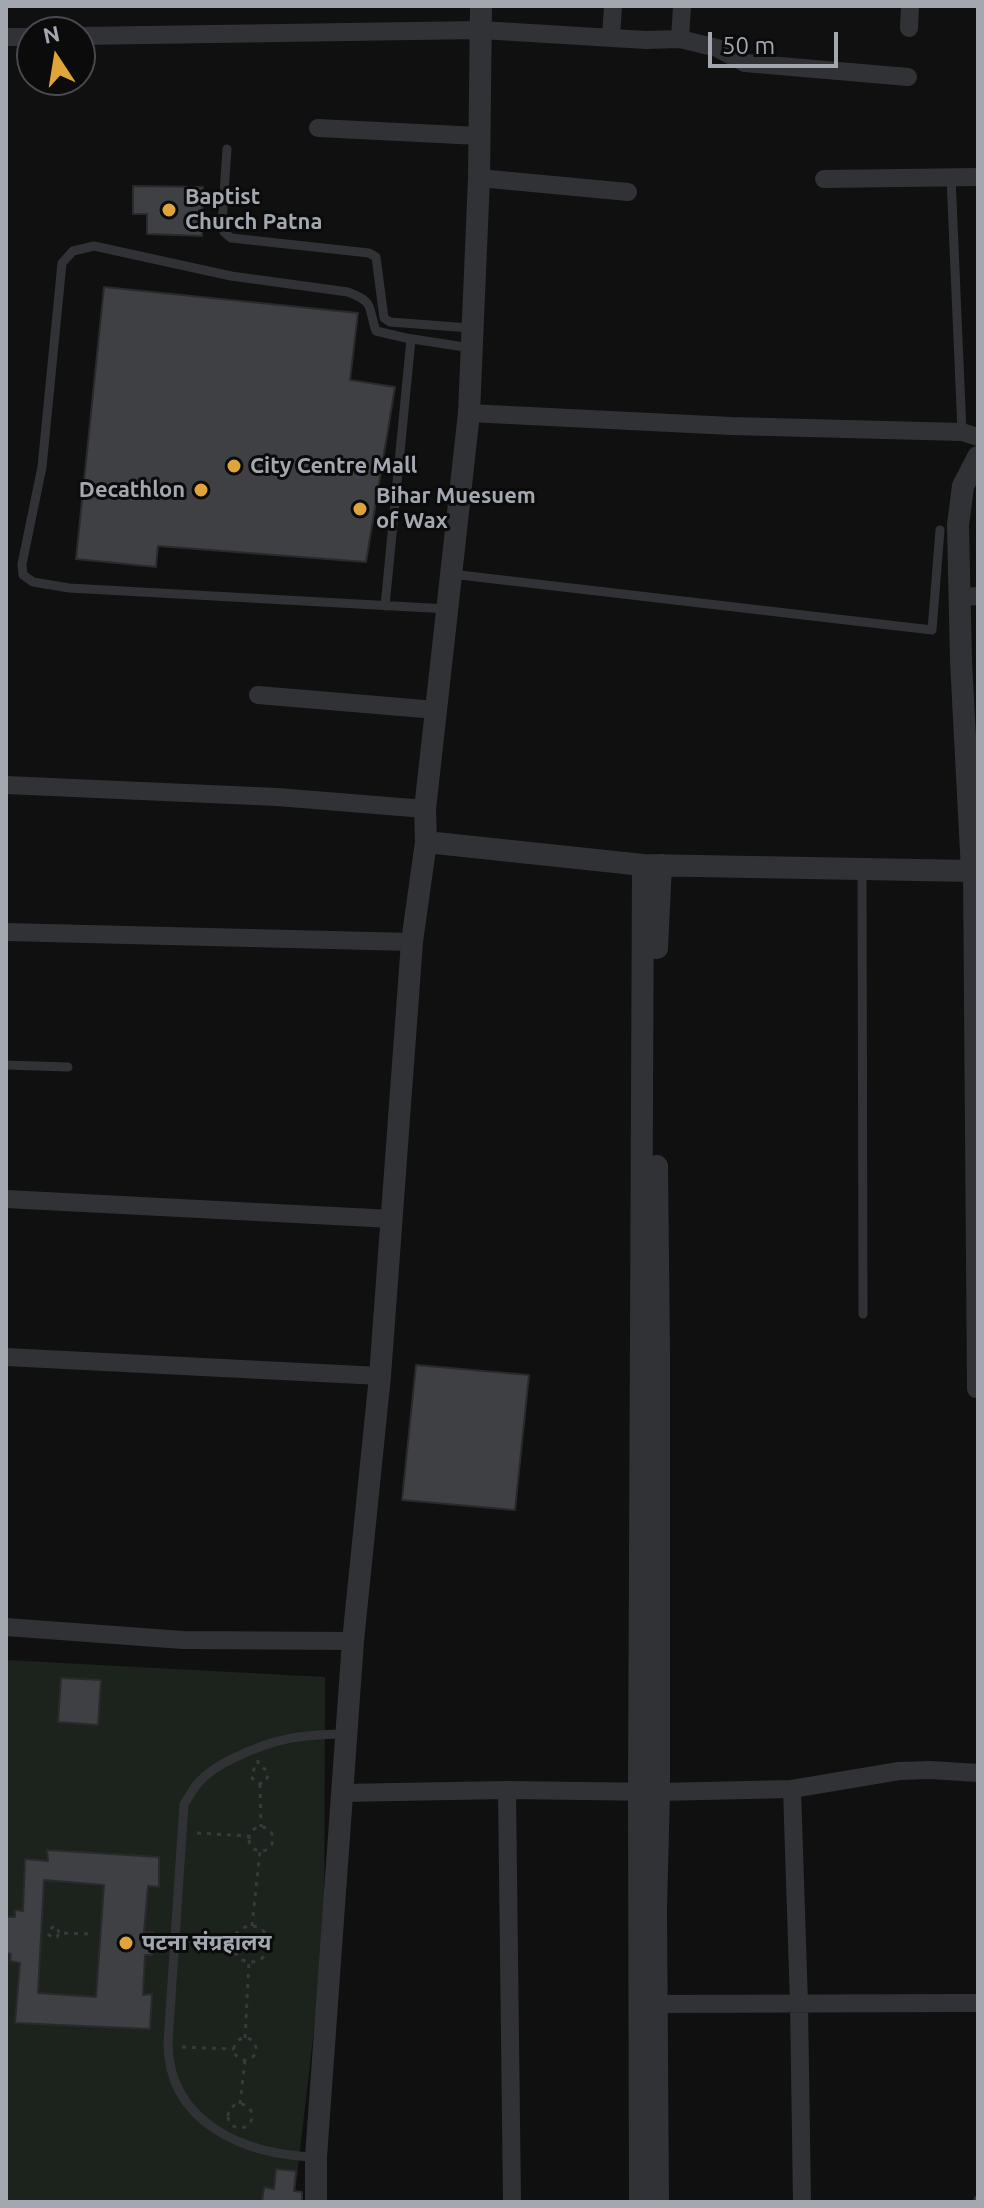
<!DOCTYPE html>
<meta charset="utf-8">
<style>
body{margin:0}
#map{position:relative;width:984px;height:2208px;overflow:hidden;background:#101011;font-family:Ubuntu,sans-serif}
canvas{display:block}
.frame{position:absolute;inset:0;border:8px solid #a2a7b0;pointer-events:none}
.north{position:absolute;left:16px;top:16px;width:80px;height:80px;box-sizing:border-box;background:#0b0b0c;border:2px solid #47494e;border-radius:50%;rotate:348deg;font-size:22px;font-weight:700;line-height:32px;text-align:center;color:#a2a7b0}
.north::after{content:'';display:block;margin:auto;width:28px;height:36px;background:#dfa43a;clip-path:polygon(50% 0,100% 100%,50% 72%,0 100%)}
.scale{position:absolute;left:708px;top:32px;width:130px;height:36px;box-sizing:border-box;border:4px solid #a2a7b0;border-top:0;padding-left:10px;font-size:24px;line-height:28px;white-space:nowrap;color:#a2a7b0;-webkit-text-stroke:6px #0b0b0c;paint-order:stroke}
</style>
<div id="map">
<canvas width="984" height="2208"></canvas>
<div class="frame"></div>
<div class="north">N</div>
<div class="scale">50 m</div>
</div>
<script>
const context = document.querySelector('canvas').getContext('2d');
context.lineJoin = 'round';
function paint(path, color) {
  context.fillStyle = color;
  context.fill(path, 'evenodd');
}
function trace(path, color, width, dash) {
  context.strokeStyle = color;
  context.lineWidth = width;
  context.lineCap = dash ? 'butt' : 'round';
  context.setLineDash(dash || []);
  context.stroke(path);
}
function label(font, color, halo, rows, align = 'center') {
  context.font = font + ' Ubuntu,"Noto Sans Devanagari",sans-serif';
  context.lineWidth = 6;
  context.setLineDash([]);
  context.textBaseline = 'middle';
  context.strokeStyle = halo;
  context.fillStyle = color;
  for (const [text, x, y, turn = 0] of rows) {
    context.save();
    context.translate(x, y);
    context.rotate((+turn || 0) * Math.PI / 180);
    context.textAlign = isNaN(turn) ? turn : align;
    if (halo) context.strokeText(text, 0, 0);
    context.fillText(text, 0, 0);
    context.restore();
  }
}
paint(new Path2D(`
 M6,1660L325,1677L324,1942L294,2202H6Z`), '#1c231d');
const building = new Path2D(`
 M133,186L203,187L202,236L147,234V214H133Z
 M104,287L358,313L350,380L395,387L366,562L158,546L156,567L76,559Z
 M416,1365L529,1375L515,1510L402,1500Z
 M61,1678L101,1680L98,1725L58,1722Z
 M47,1850L159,1857V1887L148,1886L144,1932H153L152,1955H145L143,1995L152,1994L150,2029L15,2023L20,1963L10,1961L11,1954L6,1953V1917H15V1910L23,1911L25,1859L48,1861ZM44,1880L104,1885L96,1997L38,1993Z
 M276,2169L296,2171L294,2191L302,2192V2202H262L264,2187L274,2189Z`);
paint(building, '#3f4044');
trace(building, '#2a2a2d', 2);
trace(new Path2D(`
 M258,1760V1767L254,1769L251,1776L255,1782L260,1784L266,1781L268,1775L265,1769L258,1767
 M260,1784L261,1827
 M249 1839a12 12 0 1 1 24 0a12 12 0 1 1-24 0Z
 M197,1833L249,1836
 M252,1926L260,1851
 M233 1944a18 18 0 1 1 36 0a18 18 0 1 1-36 0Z
 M59,1933L57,1927L54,1926L48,1931L49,1935L53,1938L57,1937L59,1933L93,1934
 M188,1941L233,1943
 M234 2049a11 11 0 1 1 22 0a11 11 0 1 1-22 0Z
 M245,2038L249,1962
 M182,2047L234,2049
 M228 2116a12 12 0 1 1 24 0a12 12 0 1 1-24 0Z
 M240,2104L245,2060`), '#37393c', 3, [4, 6]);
trace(new Path2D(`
 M227,149L222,223L224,232L231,238L369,253L376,257L384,318L390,322L470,328
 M951,177L962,432
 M451,574L932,630L940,530
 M385,606L411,339
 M448,609L69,588L33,582L23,575L22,564L42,467L62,263L73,251L94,246L231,276L348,292C376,303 367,306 376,331L406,338L471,348
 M862,869L863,1314
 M6,1065L68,1067
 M316,2157C246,2155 168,2124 168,2042L184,1804C189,1797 193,1789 198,1783C208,1772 221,1764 234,1758C275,1738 299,1735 344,1734
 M978,2200V2202`), '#313235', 9);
trace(new Path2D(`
 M909,28L910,6
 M80,36L481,30L646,40L680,39L717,48L745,63L908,77
 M6,37H32
 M611,38L613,6
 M680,39L682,6
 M318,128L479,136
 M479,178L628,192
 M824,179L978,177
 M469,413L731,426L962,432L978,437
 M961,597L978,596
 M258,695L436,710
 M6,785L277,797L425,809
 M978,871H972L976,1389H978
 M6,932L412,942
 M6,1199L392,1219
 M6,1357L380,1376
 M6,1627L183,1640L353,1641
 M792,1789L799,2003L802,2202
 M507,1790L512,2202
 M341,1793L507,1790L659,1792L792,1789L899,1771L930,1770L978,1773
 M644,2004L978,2003`), '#313235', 18);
trace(new Path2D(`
 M426,842L643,865L972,871L961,661L958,525L963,486L978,457
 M657,948L661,865
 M657,1166L659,1352V1792L656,1908L658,2202
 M316,2202V2157L353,1641L380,1376L412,942L426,842L425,809L469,413L479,178L481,6
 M640,2202L639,1792L643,865`), '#313235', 22);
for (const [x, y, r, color] of [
 [169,210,8,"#dfa43a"],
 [234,466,8,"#dfa43a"],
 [201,490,8,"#dfa43a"],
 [360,509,8,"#dfa43a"],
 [126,1943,8,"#dfa43a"]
]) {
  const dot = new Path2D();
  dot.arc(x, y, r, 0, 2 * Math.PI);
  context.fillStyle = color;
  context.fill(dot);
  trace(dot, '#0b0b0c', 3);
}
label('bold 22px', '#a2a7b0', '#0b0b0c', [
 ["Baptist",185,197],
 ["Church Patna",185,222],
 ["City Centre Mall",250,466],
 ["Decathlon",185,490,"right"],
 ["Bihar Muesuem",376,496],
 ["of Wax",376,521],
 ["पटना संग्रहालय",142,1943]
], 'left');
</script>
